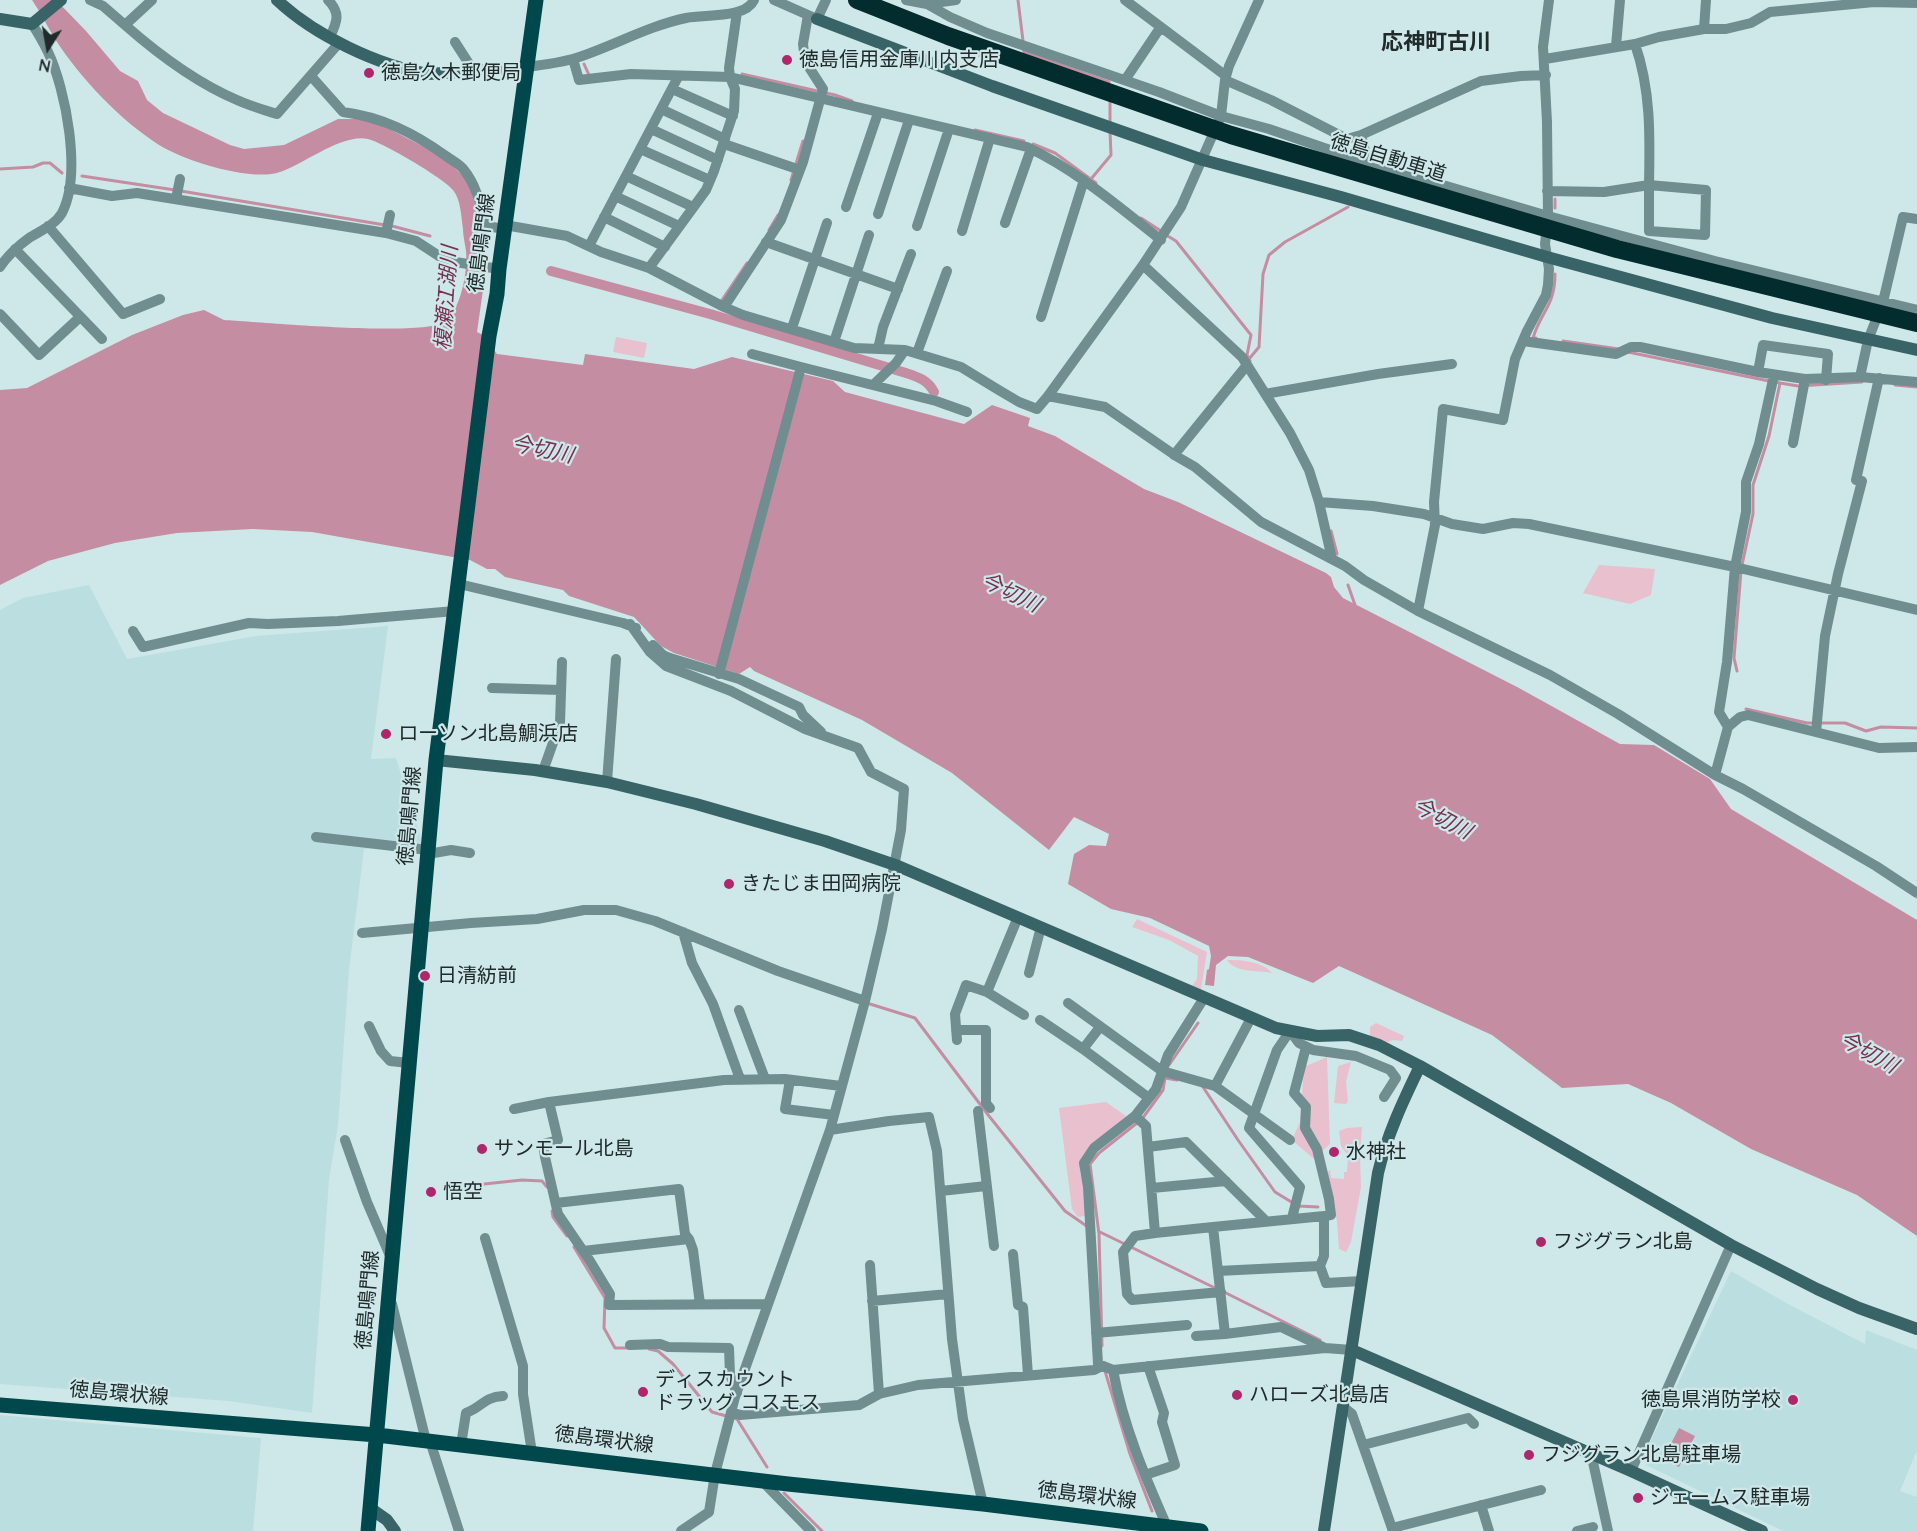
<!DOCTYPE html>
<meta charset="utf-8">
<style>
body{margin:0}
#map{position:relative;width:1917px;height:1531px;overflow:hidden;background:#cee8e9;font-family:Quicksand,sans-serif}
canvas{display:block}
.north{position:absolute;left:18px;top:18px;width:60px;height:60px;-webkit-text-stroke:4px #cee8e9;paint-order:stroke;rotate:191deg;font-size:16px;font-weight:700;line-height:24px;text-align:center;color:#202a2b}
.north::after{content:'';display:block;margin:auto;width:21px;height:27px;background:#202a2b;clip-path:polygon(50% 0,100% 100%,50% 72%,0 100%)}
</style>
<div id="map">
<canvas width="1917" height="1531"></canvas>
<div class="north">N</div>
</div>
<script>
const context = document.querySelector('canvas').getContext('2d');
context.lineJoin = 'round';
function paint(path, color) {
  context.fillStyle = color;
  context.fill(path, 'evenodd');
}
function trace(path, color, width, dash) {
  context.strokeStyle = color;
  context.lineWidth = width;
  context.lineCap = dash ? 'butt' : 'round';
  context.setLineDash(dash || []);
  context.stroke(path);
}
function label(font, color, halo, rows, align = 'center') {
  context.font = font + ' Quicksand,"Noto Sans JP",sans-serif';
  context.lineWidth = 4.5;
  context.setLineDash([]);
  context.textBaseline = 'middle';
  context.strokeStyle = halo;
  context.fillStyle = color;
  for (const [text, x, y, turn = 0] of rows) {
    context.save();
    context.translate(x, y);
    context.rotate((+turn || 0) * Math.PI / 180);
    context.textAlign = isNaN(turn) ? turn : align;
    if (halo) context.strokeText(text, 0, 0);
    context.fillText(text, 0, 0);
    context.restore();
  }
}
paint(new Path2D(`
 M89,585L127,659L256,636L388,626L371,759L396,758L423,845L364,849L349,970L338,1125L329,1180L312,1413L228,1401L0,1384V610L23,598Z
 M1731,1271L1788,1304L1865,1344L1866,1330L1917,1350V1450L1900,1491L1917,1497V1531H1783L1646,1465L1643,1457Z
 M0,1415L261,1438L253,1531H0Z`), '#bbdee0');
paint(new Path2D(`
 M616,337L647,343L644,358L613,352Z
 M1599,565L1655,569L1651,595L1630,604L1583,593Z
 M1137,919L1207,952L1201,989L1192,986L1197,979L1198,956L1169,940L1132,927Z
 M1227,960C1241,960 1262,961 1272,973C1257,970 1235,973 1227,960Z
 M1376,1023L1404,1036L1402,1041L1393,1040L1385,1043L1370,1037V1027Z
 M1327,1057L1330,1144L1323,1150L1321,1165L1292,1140L1300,1122L1304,1067Z
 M1351,1062L1346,1082L1348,1101L1346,1104L1334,1103L1338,1066Z
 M1106,1102L1126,1116L1081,1160L1080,1172L1086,1191L1085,1216L1078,1217L1072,1209L1059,1108Z
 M1362,1127L1360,1156L1361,1187L1351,1242L1346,1252L1339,1249L1337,1221L1327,1173L1330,1170L1331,1178L1344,1179V1172H1347L1348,1156L1341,1146L1339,1131L1347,1128Z`), '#e8c0ce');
paint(new Path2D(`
 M32,0H56L86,31L120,71L138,81L147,100L163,113L230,145L244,149L284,145L338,119H356L376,122L430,150L451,164L468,181L482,226L484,283L477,332L483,335L497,354L583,365L585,354L694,369L732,357L833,381L845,392L964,424L992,405L1030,418L1028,426L1055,436L1144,489L1178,502L1326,573L1331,577L1334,587L1343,598L1519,688L1620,744L1654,745L1710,779L1731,809L1917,920V1236L1857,1195L1751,1149L1671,1103L1628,1084L1562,1088L1492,1035L1339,966L1313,983L1248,957L1228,956L1216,965L1214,986L1205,985L1207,970L1209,969L1211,956L1209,946L1150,918L1111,909L1068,884L1074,854L1089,845L1106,846L1109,834L1074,817L1049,850L952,773L862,720L754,671L750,667L739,674L674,653L661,646L634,617L569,596L563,590L505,577L495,569H487L470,560L312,532L253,529L177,533L115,543L48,561L0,585V390L27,388L132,335L183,315L204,310L224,320C261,322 421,337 444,322C461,311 468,270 466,251C465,244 463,236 463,229C461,216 461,200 453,190C445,179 382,142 368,139C343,133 304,164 280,172C251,182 185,161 159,145C120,120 80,78 55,39C47,26 41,13 32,0Z
 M1679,1428L1695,1436L1679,1467L1663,1459Z`), '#c58da2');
trace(new Path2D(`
 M1018,0L1023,41
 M1023,48L1024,52L1109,82V85
 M584,64L589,75
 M742,74L835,95L852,101
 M1110,98V124
 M975,130L1024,141
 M1033,144L1055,153L1096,183
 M0,169L33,167L43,163H50L62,173
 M82,176L175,190
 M1091,179L1111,155L1110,131
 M791,180L803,141
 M181,191L385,225
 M1555,199V208
 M1141,218L1161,231
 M392,226L430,236
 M769,230L778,215
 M1166,235L1176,241L1251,335L1247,355L1250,361
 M722,300L747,263
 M710,314L713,311
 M1536,338H1533C1541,311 1555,306 1555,274
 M1563,341L1619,349
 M1628,352L1769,381
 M1249,359L1259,347L1263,274L1269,255L1285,242L1348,207
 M1780,383L1798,386L1862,382
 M1895,385L1917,387
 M1331,531L1337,554
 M1742,565L1753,514V485L1769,436L1780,383L1775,382
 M1348,585L1355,605
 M1737,671L1734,658L1741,571
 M1746,709L1807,723H1845L1866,731L1881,727L1917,728
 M870,1004L915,1018L989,1116L1065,1211L1088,1227
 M1169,1065L1198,1023
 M1203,1087L1238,1140L1275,1192L1298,1206L1318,1207
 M1142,1119L1163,1090L1165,1078L1177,1080
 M475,1185L522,1180L542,1181L547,1187
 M552,1211L553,1217L567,1236
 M1100,1232L1215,1288
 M574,1247L605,1298L604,1328L615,1348H628
 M1224,1292L1320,1340
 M1102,1346L1099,1234L1090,1164L1099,1153L1137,1123
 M649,1349L658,1351L673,1364L712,1412L737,1419L767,1467
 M1105,1371L1130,1454L1152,1511
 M784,1493L822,1531`), '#c58da2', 3);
trace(new Path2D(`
 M551,271L710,314L906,373C918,377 928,380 934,392`), '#c58da2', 10);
trace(new Path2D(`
 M90,0L103,6L125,25L152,0
 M328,0C341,13 337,22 330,37
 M774,0L817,19L826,0
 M906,0L927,4L956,0
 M1125,0L1226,76
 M1259,0L1229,66L1225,80L1221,116L1181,207L1143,265L1048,396L1105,407L1176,456L1195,467L1261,522L1345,566L1364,580L1418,611L1550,675L1618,714L1715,775L1743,789L1876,866L1917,893
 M927,4L950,17L987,33L1159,92L1221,116L1269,129L1368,163L1548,216L1715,261L1917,310
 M125,25C158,54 197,83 237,100C250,106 264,110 277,114L339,43
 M1704,29L1706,0
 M455,42L473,70
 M1616,46L1620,0
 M573,59L579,80L631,74L730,77L1027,147C1076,170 1118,206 1161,240
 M1545,59L1635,44L1659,37L1704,29H1726L1751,23L1770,12L1874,2L1917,3
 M526,67C543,65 560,63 576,58C613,46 648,26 686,18C705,14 745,19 754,0
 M311,76L343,112C382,117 414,133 446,156C451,160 460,164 464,170C477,186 481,207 486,226L505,229
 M1125,80L1160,28
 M1225,80L1271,100L1347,139L1361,135L1481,81L1521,76L1546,75
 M672,89L733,116
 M661,109L725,139
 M651,129L718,160
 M1361,135L1368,163
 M724,144L800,170
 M640,149L710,180
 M626,176L693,207
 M69,188L112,196L137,193L386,233L416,241L439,256L449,261L499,269
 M1547,191L1604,192L1649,185V231L1705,235L1706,190L1649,185C1650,136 1651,90 1635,44
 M615,196L679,226
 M176,199L180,179
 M846,207L878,113
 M878,214L909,120
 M604,217L665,247
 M1005,223L1031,149
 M505,225L567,236L601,252L649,268L724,307L743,315L854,348L905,350L961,367L997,389L1019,402L1037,409L1048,396
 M48,226L123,314L160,299
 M917,226L949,129
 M962,231L990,138
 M386,233L390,215
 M766,242L898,289
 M589,246L678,77
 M15,249L102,339
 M1143,265L1242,357L1290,433L1309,470L1319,502L1332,559
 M0,267C8,255 18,246 29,238C40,231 55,225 62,213C82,174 66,90 48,52C43,42 38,33 32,24
 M649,268L706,190L714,171L734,111L735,89L730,77L729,68L737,12
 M724,307L781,220L803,162L823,89L805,61L803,44L808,15
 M0,314L39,355L80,317
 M1041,317L1084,180
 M792,328L827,223
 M1523,341L1616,354L1631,347H1640L1758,372L1805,379L1860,377L1917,382
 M834,342L869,235
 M878,349L883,327L911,254
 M917,353L947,271
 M752,354L801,367
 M1758,372L1763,345L1828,354L1826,380
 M1860,377L1868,340L1883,302L1903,217L1917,219
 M873,385L896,363L905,350
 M1265,394L1378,374L1452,364
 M1793,443L1805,379
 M1174,455L1247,365
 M1319,502L1373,506L1424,514L1452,524L1483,529L1513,523L1529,524L1735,567L1917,610
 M459,584L623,623L636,628
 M1418,611L1435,525L1434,502L1443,409L1503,420L1515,359L1527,331L1546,295L1548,285L1549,269L1545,244L1548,216L1547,122L1543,47L1549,0
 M630,624L650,652L666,666L731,691L805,729L858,748L871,772L904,789L901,830L882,929L865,1001L830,1130L735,1397L715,1474L709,1512L681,1531
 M133,631L143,647L249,623L268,624L338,621L455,611
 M653,645L663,655L670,658L739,679L799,707L803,715L821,732
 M719,674L801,367L936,401L967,412
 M492,688L561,690
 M1728,727L1719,712L1727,662L1735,567L1746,512V482L1759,444L1774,375
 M1816,732L1825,636L1838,574L1862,481L1856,480L1879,378
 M543,771L560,723L562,662
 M1715,775L1728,727L1740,717L1748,715L1879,748L1917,747
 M607,782L616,659
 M316,837L428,850
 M428,854L451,850L470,853
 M683,932L692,963L713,1004L740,1079
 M362,933L471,923L537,919L584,910H616L655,921L778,971L865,1001
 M1029,973L1041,927
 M987,992L1024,1015
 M1068,1003L1162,1071L1215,1086
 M739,1010L765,1079
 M1251,1018L1215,1086L1290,1140
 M1040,1020L1083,1049L1149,1098
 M369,1026L381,1051L390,1061L409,1063
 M956,1030H986V1103L990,1108
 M957,1040L955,1014L966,985L987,992L1018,917
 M1306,1047L1294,1093L1306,1107L1305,1128L1317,1149L1329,1199L1331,1215L1324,1216
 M1083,1049L1100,1027
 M790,1080L785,1109L834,1115
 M549,1102L558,1140L543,1144L545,1157L558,1214L590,1261L610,1294L609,1305L768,1304
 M514,1109L549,1102L724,1080L785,1079L841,1086
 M978,1111L994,1246
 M1135,1116L1146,1126L1155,1233L1213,1227L1225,1334L1281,1327L1325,1348L1352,1350
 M830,1130L889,1121L929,1117L937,1151L952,1339L963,1419L983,1504
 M345,1140L367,1202L391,1258
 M1148,1147L1186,1142L1266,1221
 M1152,1188L1226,1181
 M941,1191L986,1186
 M556,1203L679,1189L685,1234L689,1239L583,1251
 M1292,1218L1300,1187L1249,1128L1277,1050L1290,1031L1299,1043L1313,1050L1356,1056L1390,1070L1396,1078L1384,1097
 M1213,1227L1324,1216V1256L1320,1266L1326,1283L1362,1281
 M1155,1233L1135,1236L1123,1252L1127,1294L1132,1300L1221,1292
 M485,1238L523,1366V1394L532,1453
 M689,1239L693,1250L700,1304
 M1013,1254L1018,1305L1023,1307L1028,1375
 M870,1265L879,1394
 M1218,1271L1320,1266
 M872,1301L948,1294
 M392,1304L426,1441
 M1096,1333L1187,1325
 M1196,1336L1225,1334
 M630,1345L660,1344L668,1347L729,1348L730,1375L737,1393
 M1113,1370L1325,1348
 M1342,1406L1352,1414L1393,1531
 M731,1412L740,1415L859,1405L879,1394L918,1385L1094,1370L1102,1366
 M430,1441L459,1531
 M461,1445L466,1413C482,1407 484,1397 503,1396
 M1363,1445L1468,1418L1474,1424
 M1591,1453L1608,1531
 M1631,1471L1731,1245
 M1145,1475L1175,1465L1162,1422L1164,1413L1148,1366
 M762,1481L811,1531
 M1481,1505L1489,1531
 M1392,1528L1541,1490
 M1169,1531C1146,1479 1123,1426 1113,1370L1098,1364L1088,1187L1084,1163L1094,1148L1135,1116L1156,1089L1168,1055L1204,998
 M1577,1531L1593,1527`), '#708d8f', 10);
trace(new Path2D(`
 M277,0C314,35 378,66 429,74L526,67
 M0,19L32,24L61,0
 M817,19L992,86L1203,160L1341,197L1547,257L1772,318L1917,350
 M436,760L535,770L607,782L696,804L825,841L898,866L1276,1028L1317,1036L1349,1035L1379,1045L1420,1066L1731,1245L1817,1289L1859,1308L1917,1329
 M1352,1350L1631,1471L1762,1531
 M370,1508L387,1520L395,1531
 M1324,1531L1378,1173C1387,1135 1403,1101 1420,1066`), '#386467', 12);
trace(new Path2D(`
 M0,1405L377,1435L788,1484L983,1504L1201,1531
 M368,1531L436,760L489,336L497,294L499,269L536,0`), '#01484c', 15);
trace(new Path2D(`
 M857,0L948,36L1231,135L1617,249L1917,323`), '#032c2f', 18);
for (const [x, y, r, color] of [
 [787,60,6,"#af276b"],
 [369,73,6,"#af276b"],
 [386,734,6,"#af276b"],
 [729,884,6,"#af276b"],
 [425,976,6,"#af276b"],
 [482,1149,6,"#af276b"],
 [1334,1152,6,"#af276b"],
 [431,1192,6,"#af276b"],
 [1541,1242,6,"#af276b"],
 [643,1392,6,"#af276b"],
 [1237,1395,6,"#af276b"],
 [1793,1400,6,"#af276b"],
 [1529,1455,6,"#af276b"],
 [1638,1498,6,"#af276b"]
]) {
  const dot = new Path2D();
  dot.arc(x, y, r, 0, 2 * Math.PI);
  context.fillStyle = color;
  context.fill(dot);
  trace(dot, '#cee8e9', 2);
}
label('20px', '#202a2b', '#cee8e9', [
 ["徳島信用金庫川内支店",799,60],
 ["徳島久木郵便局",381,73],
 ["ローソン北島鯛浜店",398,734],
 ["きたじま田岡病院",741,884],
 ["日清紡前",437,976],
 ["サンモール北島",494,1149],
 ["水神社",1346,1152],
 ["悟空",443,1192],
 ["フジグラン北島",1553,1242],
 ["ディスカウント",655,1380],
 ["ドラッグ コスモス",655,1403],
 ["ハローズ北島店",1249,1395],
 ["徳島県消防学校",1781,1400,"right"],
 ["フジグラン北島駐車場",1541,1455],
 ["ジェームス駐車場",1650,1498]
], 'left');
label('20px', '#202a2b', '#cee8e9', [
 ["徳島自動車道",1388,158,17],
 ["徳島鳴門線",482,243,-83],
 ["徳島鳴門線",410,816,-85],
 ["徳島鳴門線",368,1300,-85],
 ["徳島環状線",119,1394,5],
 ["徳島環状線",604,1440,7],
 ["徳島環状線",1087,1496,7]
]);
label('italic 21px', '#76314f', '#cee8e9', [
 ["榎瀬江湖川",447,298,-86],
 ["今切川",542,450,12],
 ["今切川",1010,593,26],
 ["今切川",1442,819,28],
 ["今切川",1868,1053,29]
]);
label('bold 22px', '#202a2b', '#cee8e9', [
 ["応神町古川",1436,42]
]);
</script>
